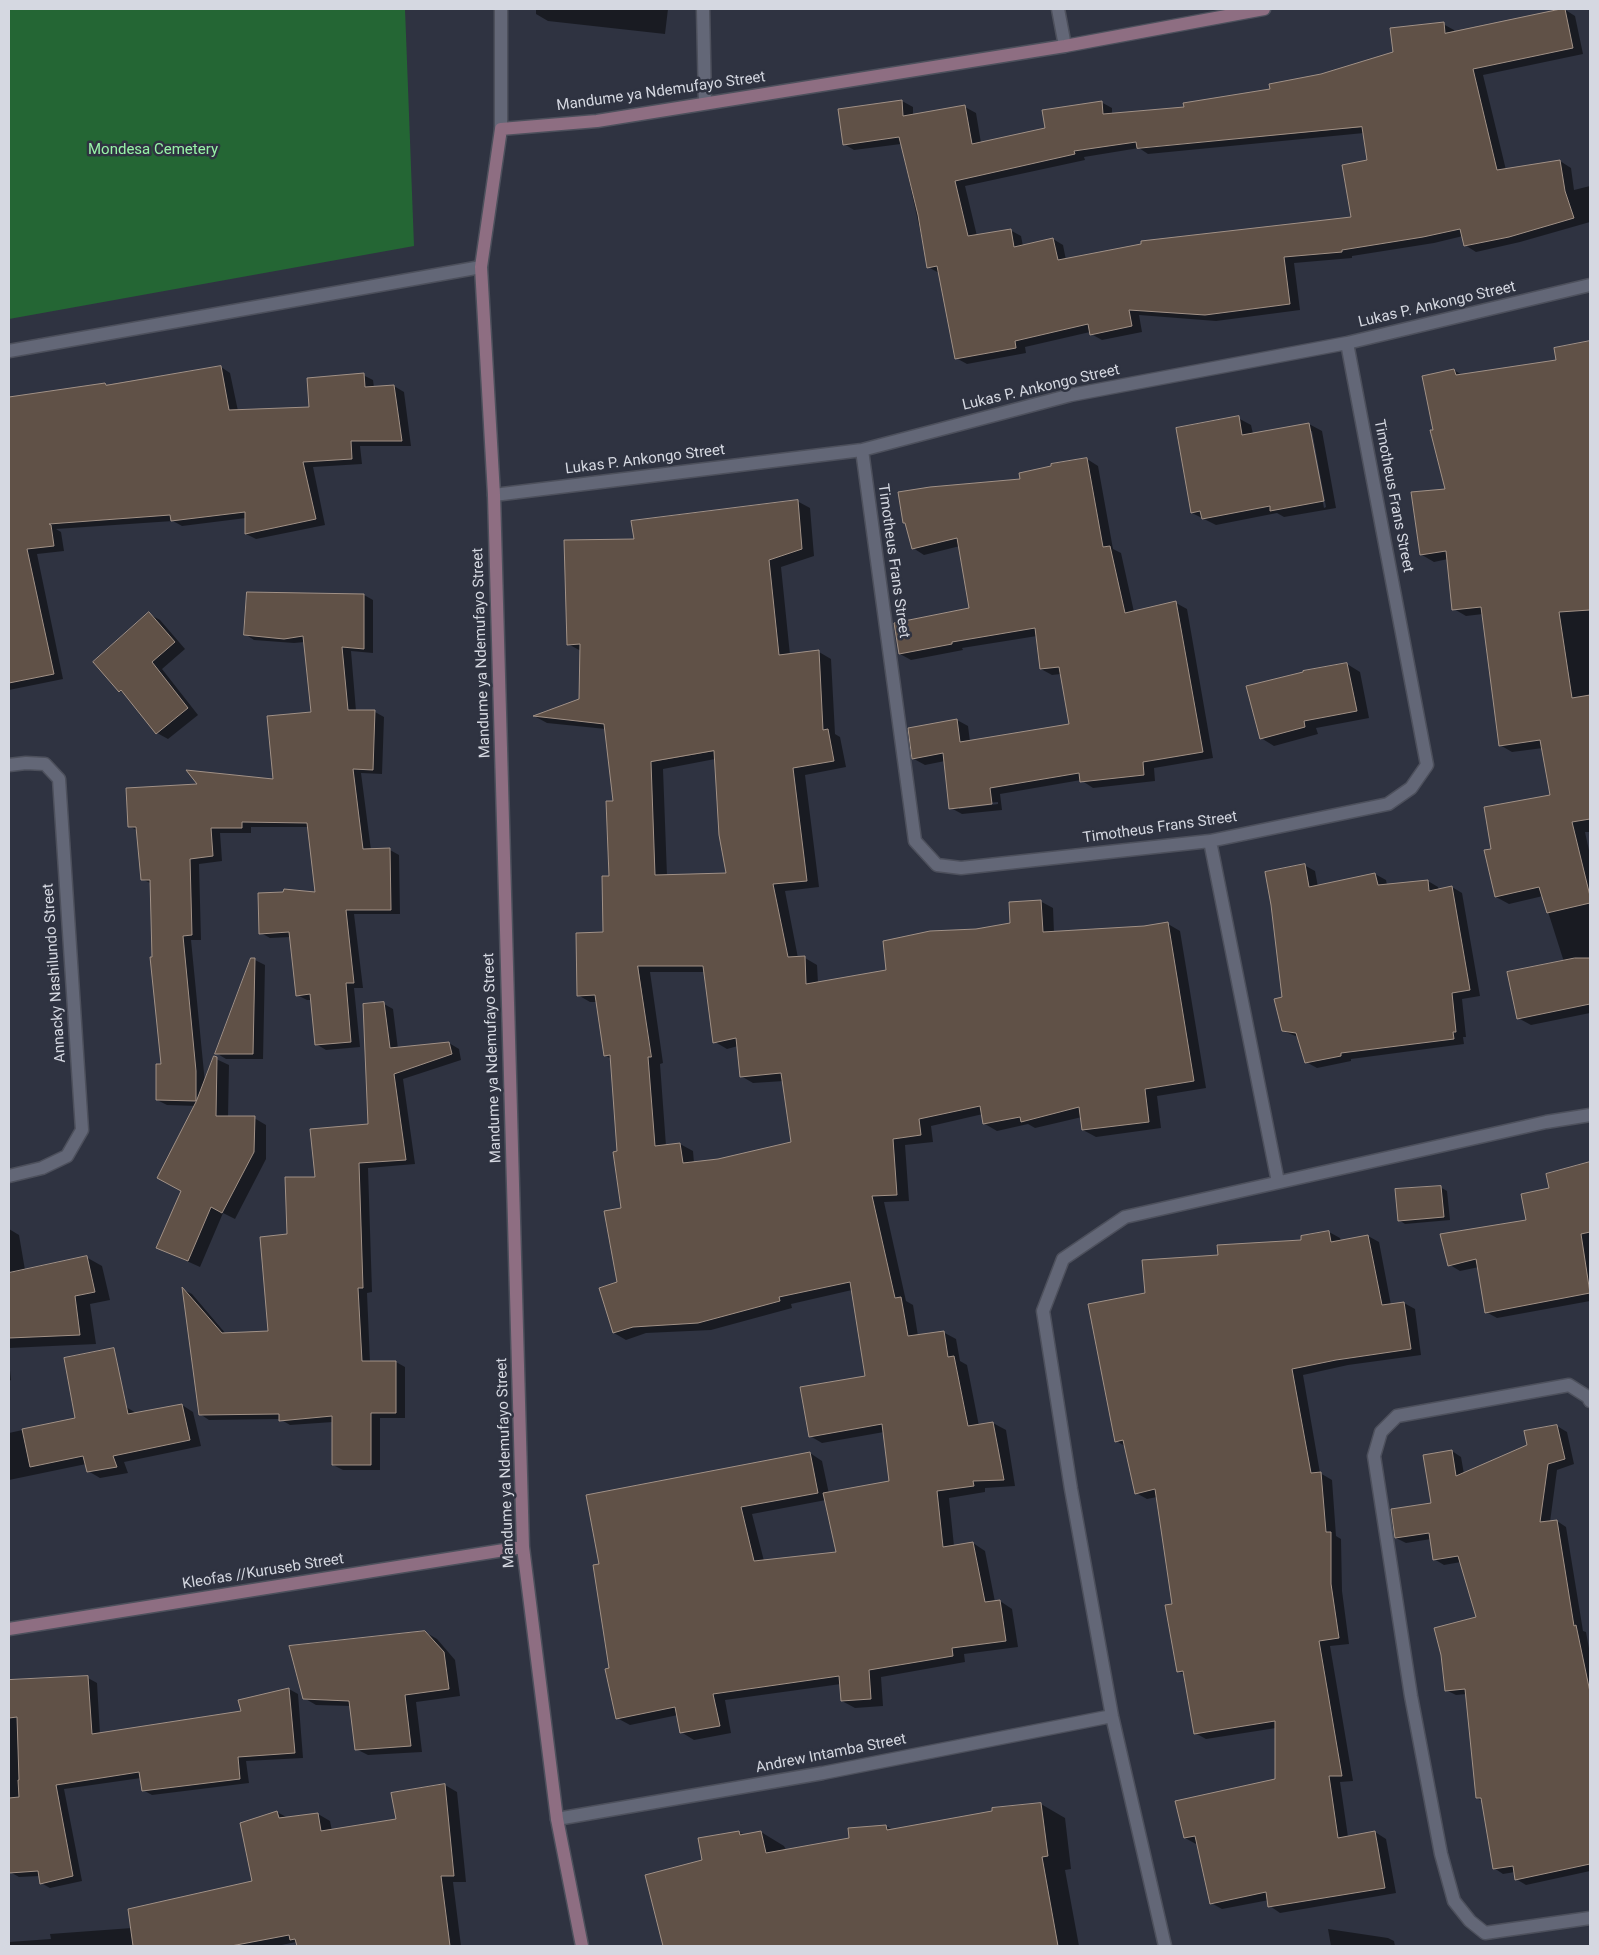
<!DOCTYPE html>
<style>
body{margin:0}
#map{position:relative;width:1599px;height:1955px;overflow:hidden;background:#2f3341;font-family:Roboto,sans-serif}
canvas{display:block}
.frame{position:absolute;inset:0;border:10px solid #d5d8e1;pointer-events:none}
</style>
<div id="map">
<canvas width="1599" height="1955"></canvas>
<div class="frame"></div>
</div>
<script>
const context = document.querySelector('canvas').getContext('2d');
context.lineJoin = 'round';
function paint(path, color) {
  context.fillStyle = color;
  context.fill(path, 'evenodd');
}
function trace(path, color, width, dash) {
  context.strokeStyle = color;
  context.lineWidth = width;
  context.lineCap = dash ? 'butt' : 'round';
  context.setLineDash(dash || []);
  context.stroke(path);
}
function label(font, color, halo, rows, align = 'center') {
  context.font = font + ' Roboto,sans-serif';
  context.lineWidth = 5;
  context.setLineDash([]);
  context.textBaseline = 'middle';
  context.strokeStyle = halo;
  context.fillStyle = color;
  for (const [text, x, y, turn = 0] of rows) {
    context.save();
    context.translate(x, y);
    context.rotate((+turn || 0) * Math.PI / 180);
    context.textAlign = isNaN(turn) ? turn : align;
    if (halo) context.strokeText(text, 0, 0);
    context.fillText(text, 0, 0);
    context.restore();
  }
}
paint(new Path2D(`
 M9,9H405L414,246L9,319Z`), '#246634');
paint(new Path2D(`
 M536,9H668L665,34L548,21L536,14Z
 M1564,9L1575,16L1583,54L1483,75L1506,170L1560,161L1571,168L1574,190L1590,186V222L1520,242L1476,252L1465,245L1463,236L1434,243L1352,256V258L1294,263L1300,310L1216,321L1139,315L1142,332L1102,340L1091,334L1090,332L1025,347L1026,353L967,364L956,358L939,273L928,267L901,144L854,150L844,144L902,101L913,107V116L965,107L976,113L981,143L1046,129L1101,102L1112,108V115L1185,109L1271,90L1394,53L1443,24L1454,30V32ZM1364,133L1368,161L1352,219L1066,260L1063,245L1053,239L1023,246L1021,236L1010,230L977,236L965,186L1085,160L1084,157L1139,148L1148,154Z
 M1590,343V832H1585L1590,855V1013L1531,1025L1518,1018L1564,962L1543,896L1509,904L1496,897L1492,850L1551,796L1543,748L1512,752L1500,745L1483,614L1466,616L1454,609L1448,559L1434,562L1422,555L1447,490L1435,430L1454,370L1462,375L1558,361L1555,349Z
 M221,367L230,373L238,411L310,408L363,375L373,380L374,388L394,386L404,392L411,446H360L362,464L313,467L325,525L256,539L246,534V518L182,526L173,521L56,529L61,532L64,551L37,554L63,679L9,690V398L108,386Z
 M1238,418L1251,425L1253,434L1309,424L1322,431L1336,508L1284,517L1277,513L1216,525L1192,513ZM1310,431H1312L1326,507L1324,508Z
 M1087,459L1098,466L1113,549L1121,553L1134,612L1176,603L1187,609L1213,758L1154,768L1155,781L1093,788L1081,780L1000,794L1002,810L962,814L951,808L945,761L925,765L914,759L957,720L968,726L970,742L1071,725L1061,674L1052,675L1041,669L1037,636L962,648L963,650L911,660L900,654L970,609L960,546L924,555L913,548L907,524L904,523L1021,480ZM998,802V804L959,809V806Z
 M797,501L810,508L814,556L781,567L790,655L819,652L831,659L835,734L840,737L846,767L805,775L819,887L785,891L798,958H805L817,965L818,983L887,971L976,930L1012,924L1040,901L1053,908L1054,933L1144,928L1168,924L1180,931L1206,1088L1157,1096L1161,1128L1096,1137L1083,1130L1082,1117L1035,1128L1028,1124L997,1131L985,1124L983,1114L931,1126L933,1142L905,1145L909,1201L884,1202L906,1301L913,1305L918,1336L943,1332L956,1339L960,1361L967,1365L979,1426L993,1423L1006,1430L1015,1486L985,1488V1492L949,1498L954,1546L973,1543L985,1551L995,1602L1000,1601L1012,1609L1018,1647L964,1654L965,1662L881,1677L883,1706L855,1708L842,1701L841,1684L725,1700L731,1733L694,1740L681,1732L678,1715L630,1725L617,1718L600,1565L810,1453L822,1461L829,1494L891,1482L884,1432L822,1443L810,1436L867,1377L852,1290L791,1304L792,1308L711,1330L646,1333L626,1340L614,1333L619,1283L622,1209L611,1059L605,1055L597,1002H590L578,995L605,934L614,802L606,729L547,723L536,717L580,699L581,651L568,644L635,541ZM715,759L728,874L667,876L663,769ZM650,972H706L715,1042L727,1049L738,1046L741,1076L753,1083L784,1081L792,1143L718,1160L694,1163L693,1151L680,1144L666,1146L660,1064L663,1063ZM826,1500L837,1553L764,1561L752,1514Z
 M248,593L364,595L373,600V653L351,651L356,711L375,712L384,717L382,774L361,773L371,850H390L399,855L400,914H354L363,988H354L360,1047L326,1050L316,1044L312,1000H307L297,995L291,937L270,938L261,933L316,893L309,827H251V833H220L222,861L199,864L201,940H191L205,1083L214,1058L229,1065L228,1117L254,1118L266,1125V1159L235,1219L223,1213L200,1267L158,1248L182,1191L196,1106L167,1105L157,1100L162,1065L154,958L152,884L142,879L138,831L129,826L274,780L312,714L305,642L294,643L254,640L245,634Z
 M149,614L160,620L185,649L162,669L198,715L168,739L157,733L127,695L120,691L95,662Z
 M1347,664L1360,672L1369,718L1316,728L1318,734L1274,746L1261,738Z
 M1304,865L1315,871L1318,887L1375,874L1386,880L1387,885L1428,881L1438,887L1439,890L1452,887L1462,893L1480,996L1462,999L1466,1037H1463L1464,1044L1351,1059V1061L1317,1068L1306,1062L1298,1037L1283,1031V998Z
 M255,960L265,965L263,1059H226L216,1053Z
 M384,1004L393,1009L398,1049L449,1043L459,1049L461,1060L403,1079L415,1164L368,1168L372,1292L367,1293L370,1362H396L405,1367V1418H380V1470H343L333,1465V1422L290,1425L280,1419L209,1420L200,1414L184,1290L192,1294L226,1334L269,1333L288,1235L317,1178L369,1125Z
 M1590,1163V1301L1497,1318L1486,1312L1479,1267L1460,1271L1450,1265L1528,1221L1551,1189L1548,1175Z
 M1440,1187L1447,1191L1450,1220L1405,1224L1399,1220Z
 M9,1229L19,1235L25,1270L86,1257L102,1266L110,1300L90,1304L96,1344L9,1348Z
 M1329,1232L1340,1238L1341,1241L1368,1236L1379,1242L1391,1305L1404,1303L1415,1309L1421,1355L1348,1365L1303,1375L1320,1473L1332,1480L1336,1536L1341,1539L1342,1591L1349,1644L1330,1646L1353,1781L1340,1782L1348,1837L1375,1832L1386,1839L1396,1893L1280,1913L1270,1906L1269,1900L1222,1909L1211,1903L1198,1843L1196,1844L1185,1838L1276,1780V1728L1206,1739L1195,1733L1185,1675L1178,1671L1173,1605L1157,1497L1147,1499L1136,1493L1125,1446L1116,1441L1146,1294L1219,1256L1303,1241Z
 M9,1361L11,1380L9,1381Z
 M182,1405L193,1412L201,1446L124,1462L128,1473L100,1478L88,1471L86,1464L9,1480V1433L126,1407L138,1414Z
 M1557,1426L1567,1432L1574,1464L1557,1470L1550,1522L1557,1521L1566,1527L1583,1631L1586,1632L1590,1654V1871L1526,1885L1516,1879L1515,1872L1503,1874L1494,1868L1482,1801L1477,1798L1467,1694L1456,1695L1446,1690L1478,1618L1461,1562L1444,1565L1434,1559L1431,1539L1406,1543L1396,1538L1432,1504L1452,1451L1461,1457L1464,1474L1528,1445Z
 M425,1632L437,1639L455,1660L460,1696L416,1702L422,1752L368,1755L356,1749L351,1706L316,1705L304,1698Z
 M88,1678L97,1683L100,1734L242,1712L289,1689L298,1694L303,1758L246,1761L249,1783L152,1795L143,1790L141,1778L64,1789L82,1881L50,1888L41,1883L40,1876L19,1877L10,1872L9,1681Z
 M445,1785L457,1792L466,1882H453L461,1946H298L296,1942L277,1946H9V1942L51,1939L50,1934L132,1928L254,1882L277,1812L288,1818L318,1814L330,1821L332,1831L397,1820Z
 M1041,1804L1065,1818L1071,1869L1065,1870L1079,1946H665L646,1876L703,1861L739,1832L745,1835L761,1832L784,1846L786,1850L851,1839L886,1826L893,1830Z
 M1328,1929L1388,1938L1394,1941L1395,1946H1331Z`), '#0007');
const building = new Path2D(`
 M1561,9H1565L1573,48L1473,69L1497,170L1560,160L1565,191L1574,218L1509,237L1464,246L1460,229L1423,237L1342,250V252L1284,257L1290,304L1205,315L1129,310L1132,326L1090,335L1088,324L1015,341L1016,348L955,359L937,266L927,268L918,215L899,137L843,145L838,109L902,100L903,116L965,105L972,144L1045,128L1042,110L1102,101L1103,114L1184,107L1183,103L1270,89L1269,84L1321,74L1393,52L1390,28L1444,22L1445,33ZM1362,127L1367,160L1342,165L1351,217L1141,241V244L1058,260L1053,238L1014,247L1011,229L968,236L955,181L1075,154L1074,151L1136,142L1137,148Z
 M1590,341V610L1559,612L1572,698L1590,695V819L1572,822L1590,896V903L1547,913L1539,887L1495,897L1484,850L1491,849L1484,807L1550,795L1540,740L1499,746L1481,607L1452,610L1446,551L1420,555L1411,492L1445,489L1430,430H1433L1422,376L1454,369L1456,375L1556,360L1554,348Z
 M221,366L229,410L309,407L307,378L364,373L365,387L394,385L402,441H351L352,459L303,462L316,519L245,534V512L171,521L170,515L49,524L51,525L54,546L27,549L54,674L9,683V397L105,383L106,385Z
 M1239,416L1242,435L1309,423L1324,501L1270,511V506L1202,519L1200,511L1191,513L1176,428Z
 M1087,458L1103,547L1110,546L1125,613L1176,601L1203,752L1143,762L1144,775L1080,782L1079,773L990,788L992,804L949,809L943,753L912,759L908,728L957,719L960,742L1069,724L1059,667L1040,669L1035,628L952,642V644L899,654L894,623L969,608L957,538L912,549L905,523H903L898,492L930,487L1020,479L1019,473L1051,466V464Z
 M798,500L802,549L769,560L779,655L819,650L823,730L828,729L834,761L793,768L807,881L773,884L788,957L805,956L806,984L886,970L883,941L930,931L976,929L1010,923L1009,902L1041,900L1043,932L1144,926L1168,922L1194,1081L1145,1089L1149,1122L1082,1130L1079,1107L1021,1122L1020,1117L983,1124L980,1106L919,1119L921,1135L893,1139L897,1195L872,1196L895,1298L901,1297L908,1336L944,1331L948,1357L954,1356L968,1426L993,1422L1004,1480L973,1481L974,1486L937,1491L943,1547L973,1542L985,1602L1000,1600L1006,1641L952,1648L953,1656L869,1670L871,1699L841,1701L839,1676L713,1694L720,1726L680,1733L675,1707L616,1719L605,1669L609,1668L593,1565L599,1564L586,1495L810,1452L818,1493L741,1507L754,1561L836,1552L823,1493L889,1481L882,1424L809,1437L800,1387L865,1376L850,1282L779,1297L780,1301L698,1323L633,1327L613,1333L599,1288L617,1282L604,1211L621,1208L613,1152L617,1151L610,1055L604,1056L595,995L577,996L576,933L603,932L602,876H609L606,801H613L604,724L533,716L579,699L580,644L567,645L564,540L634,539L631,521ZM714,751L719,835L726,873L655,875L651,762ZM638,966H703L713,1043L736,1038L740,1077L781,1073L791,1142L718,1159L683,1163L680,1143L655,1146L648,1057H651Z
 M247,592L364,594V649L342,647L348,710H375L373,770L353,769L363,849L390,848L391,910H346L354,983H346L351,1042L315,1045L310,994L296,996L289,932L259,934L258,893L283,892L284,889L315,892L307,823L242,822V828H211L213,856L190,859L192,935L183,936L196,1071V1101L156,1100V1064H161L150,957H152L150,880H141L136,827H128L126,788L197,784L186,770L273,779L267,716L311,712L303,636L284,639L244,635Z
 M149,612L175,642L152,662L188,708L156,734L121,690L119,692L93,662Z
 M1347,663L1357,711L1304,721L1305,727L1260,739L1246,686L1303,672V671Z
 M1305,864L1309,887L1375,873L1378,885L1428,880L1429,891L1452,886L1470,990L1452,993L1456,1032H1453L1454,1039L1341,1053V1056L1305,1063L1296,1033L1282,1031L1274,999L1282,997L1271,905L1265,872Z
 M251,958H255L253,1054H215Z
 M1575,958H1590V1004L1517,1019L1507,972Z
 M384,1002L390,1048L449,1042L452,1054L394,1074L406,1160L359,1163L363,1288H358L362,1361H396V1413H371V1465H332V1416L279,1421V1414L199,1415L182,1287L222,1333L268,1331L260,1237L287,1234L285,1177H315L310,1129L368,1124L363,1004Z
 M214,1056L217,1057L216,1116H255L254,1152L222,1213L211,1207L188,1261L156,1248L181,1191L157,1178L196,1102Z
 M1590,1162V1232L1581,1234L1590,1293L1485,1313L1476,1259L1448,1266L1440,1234L1526,1220L1521,1194L1549,1188L1546,1174Z
 M1441,1186L1444,1217L1398,1221L1395,1189Z
 M1329,1231L1331,1242L1368,1235L1382,1305L1404,1302L1411,1349L1336,1360L1292,1369L1311,1473L1321,1472L1326,1532H1331V1584L1339,1638L1319,1641L1342,1776H1329L1338,1838L1375,1831L1385,1888L1268,1907L1266,1892L1210,1904L1195,1836L1184,1838L1175,1801L1275,1779V1721L1194,1734L1183,1671L1177,1672L1165,1605L1172,1604L1155,1489L1135,1494L1123,1440L1115,1442L1088,1304L1145,1293L1142,1260L1218,1255L1217,1245L1301,1240V1236Z
 M87,1256L95,1292L75,1296L80,1335L9,1338V1273Z
 M114,1348L128,1414L182,1404L190,1440L113,1456L117,1467L87,1472L83,1456L30,1467L22,1429L75,1418L64,1358Z
 M1557,1425L1565,1459L1548,1464L1540,1522L1557,1520L1574,1626L1576,1625L1590,1692V1864L1515,1880L1513,1866L1493,1869L1481,1798H1476L1465,1689L1445,1691L1441,1655L1434,1628L1476,1617L1458,1556L1433,1560L1429,1533L1395,1538L1391,1509L1431,1503L1423,1455L1452,1450L1456,1476L1527,1445L1524,1431Z
 M425,1631L444,1652L449,1689L405,1695L411,1746L355,1750L349,1701L303,1699L289,1646Z
 M88,1676L92,1734L241,1711L238,1700L289,1688L295,1753L238,1757L240,1779L142,1791L139,1772L56,1785L73,1876L40,1884L38,1871L9,1873V1798L19,1797L18,1780H19L17,1717L9,1718V1680Z
 M445,1784L454,1876H441L450,1946H297L295,1939L290,1940L289,1935L231,1946H133L128,1909L252,1881L240,1823L277,1811L279,1818L318,1813L321,1831L396,1819L391,1793Z
 M1041,1803L1048,1856L1042,1857L1058,1946H663L645,1875L702,1860L698,1838L739,1831L740,1835L761,1831L766,1853L849,1838L848,1828L886,1825L887,1830L992,1811V1808Z`);
paint(building, '#605147');
trace(building, '#a19186', 1);
const street = new Path2D(`
 M703,9L705,103
 M1058,9L1065,46
 M501,129V9
 M9,351L481,267
 M862,450L915,841L937,865L961,868L1210,841L1388,804L1411,788L1427,765L1347,343
 M494,495L862,450L1071,395L1347,343L1590,285
 M9,765L26,763L45,764L59,779L82,1130L67,1156L42,1168L9,1176
 M1210,841L1278,1182
 M1590,1401L1588,1397L1569,1385L1397,1416L1381,1432L1374,1456L1411,1696L1441,1854L1454,1901L1470,1921L1485,1933L1590,1918
 M557,1819L823,1773L1112,1716
 M1165,1946L1112,1716L1071,1489L1043,1311L1063,1259L1125,1217L1546,1122L1590,1115`);
const secondary = new Path2D(`
 M9,1629L523,1547
 M582,1946L557,1819L523,1547L494,495L481,267L501,129L597,121L1065,46L1264,9`);
trace(street, '#4d505c', 15);
trace(secondary, '#4d505c', 15);
trace(street, '#636777', 12);
trace(secondary, '#8e6e82', 12);
label('15px', '#d5d8e1', '#2f3341', [
 ["Mandume ya Ndemufayo Street",661,92,-8],
 ["Lukas P. Ankongo Street",1437,305,-13],
 ["Lukas P. Ankongo Street",1041,388,-13],
 ["Lukas P. Ankongo Street",645,460,-7],
 ["Timotheus Frans Street",1393,496,79],
 ["Timotheus Frans Street",893,561,82],
 ["Mandume ya Ndemufayo Street",482,653,-92],
 ["Timotheus Frans Street",1160,828,-8],
 ["Annacky Nashilundo Street",55,973,-94],
 ["Mandume ya Ndemufayo Street",493,1058,-92],
 ["Mandume ya Ndemufayo Street",506,1463,-92],
 ["Kleofas //Kuruseb Street",263,1572,-9],
 ["Andrew Intamba Street",831,1754,-11]
]);
label('15px', '#98f3a8', '#2f3341', [
 ["Mondesa Cemetery",153,150]
]);
</script>
